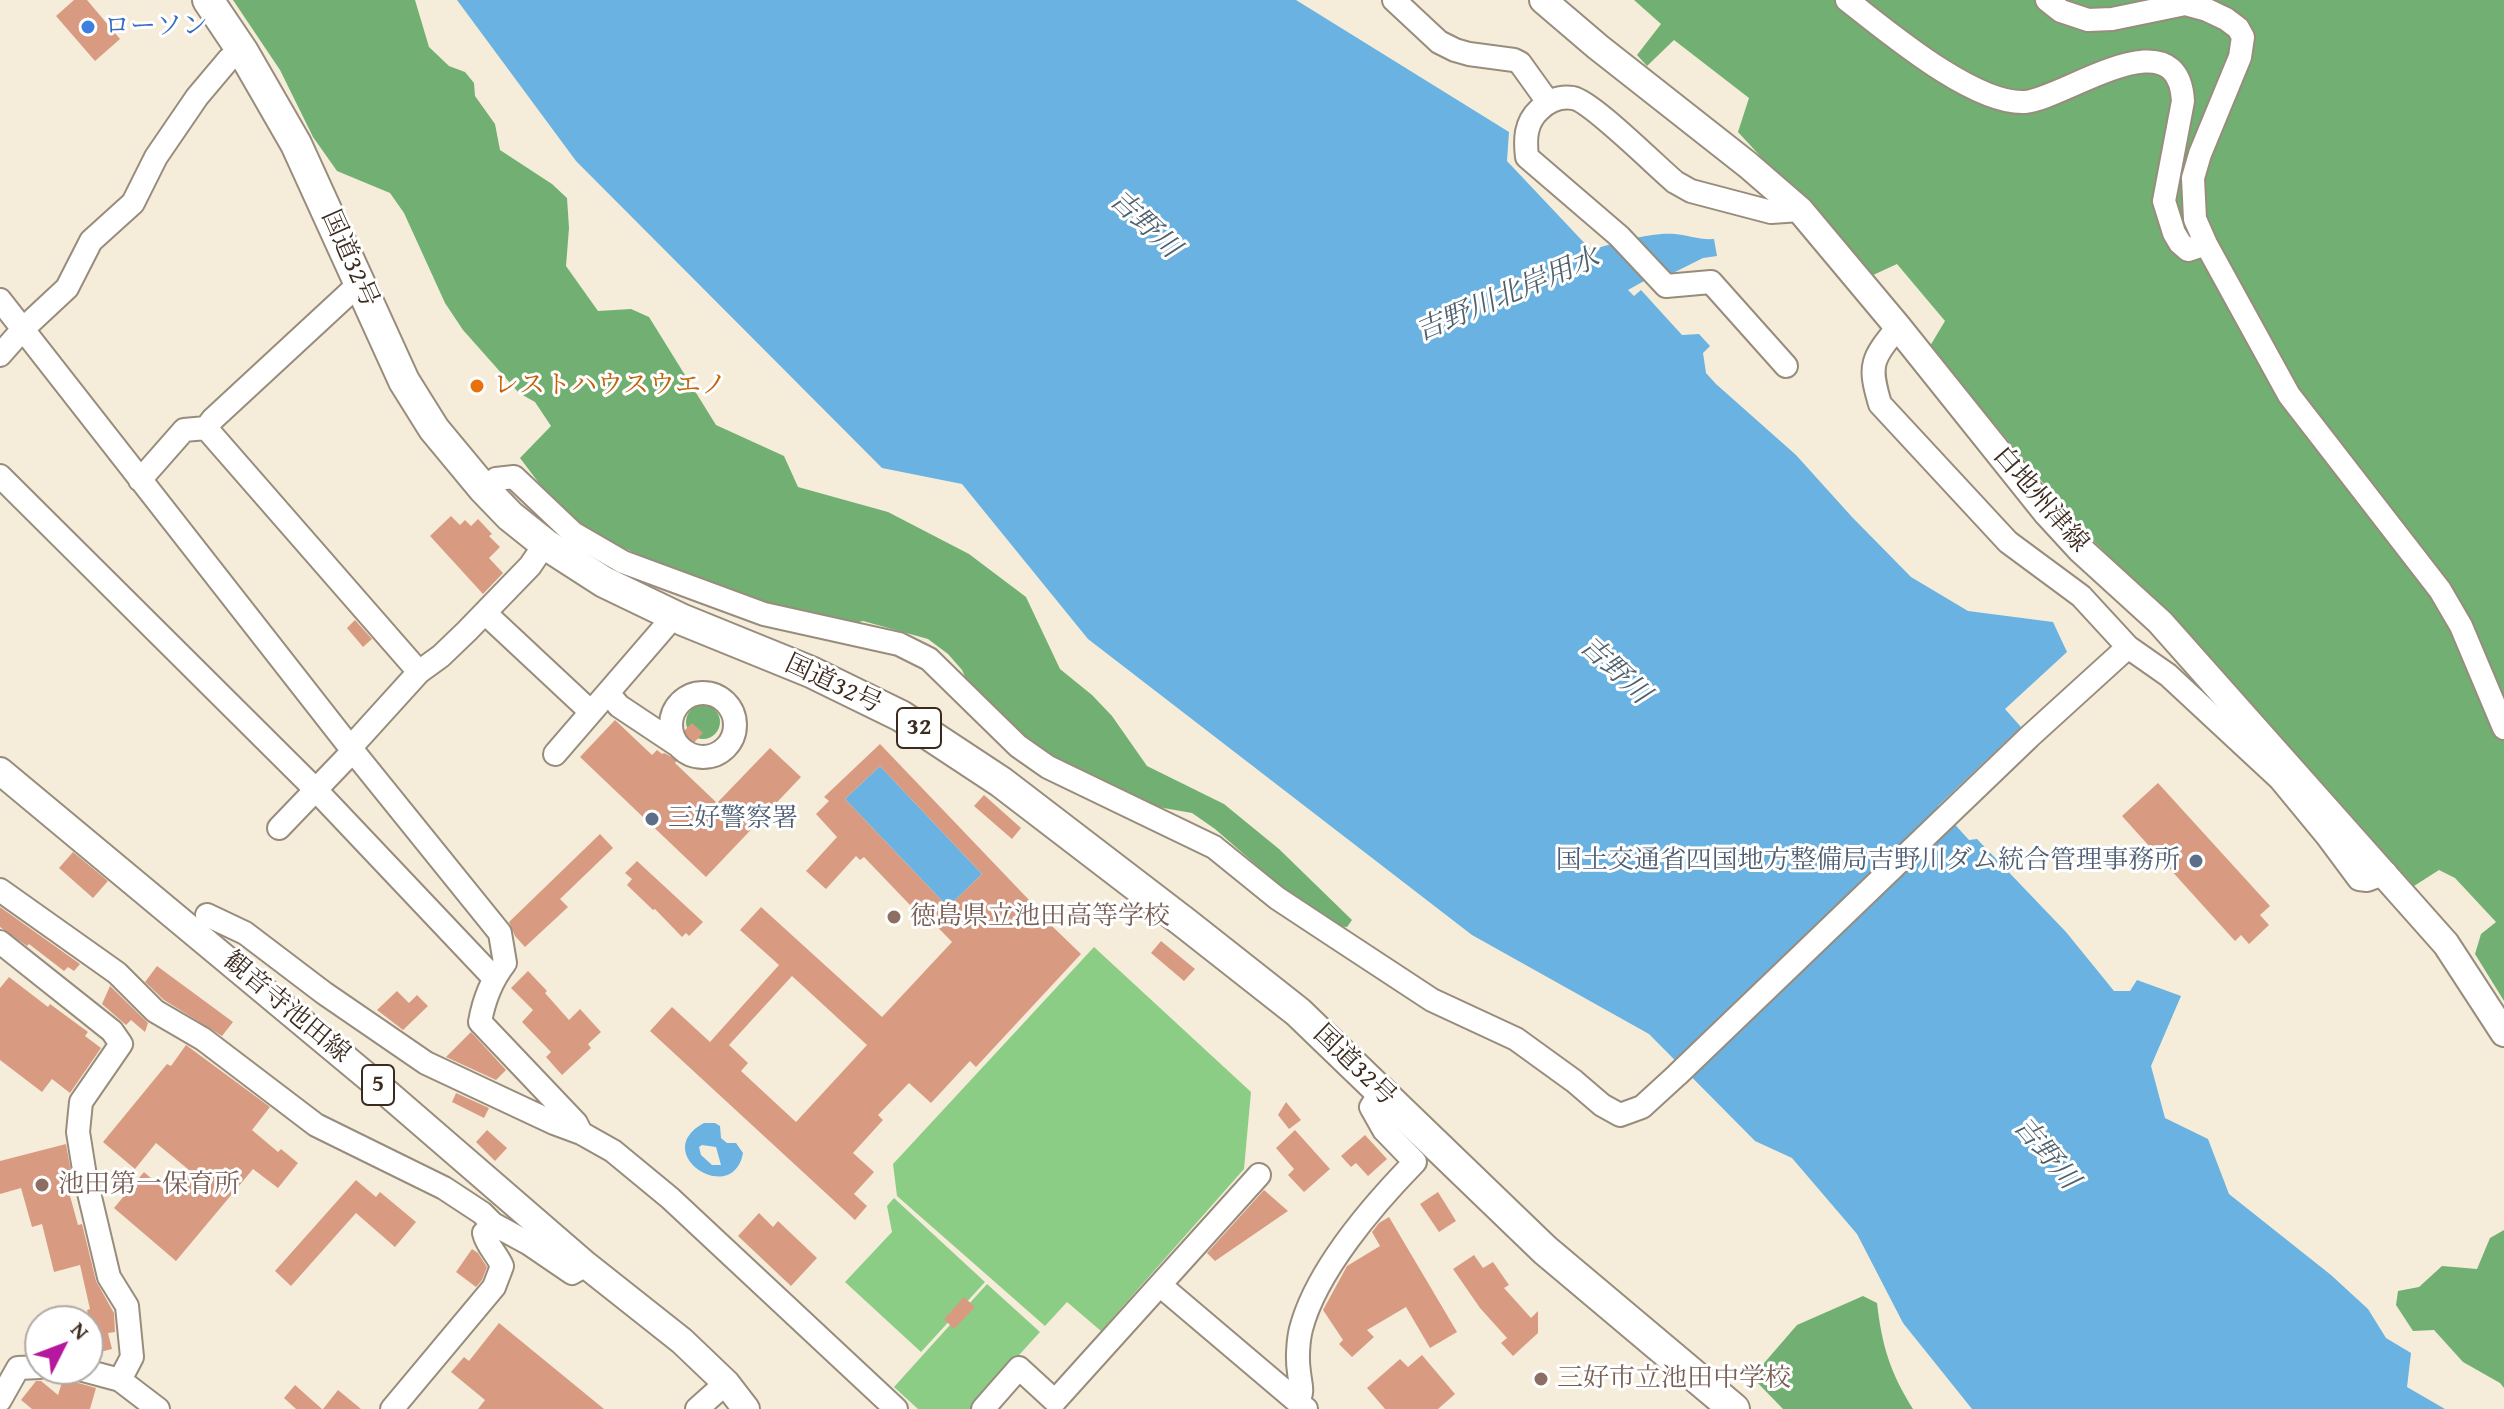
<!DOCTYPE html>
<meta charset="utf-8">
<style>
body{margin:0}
#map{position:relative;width:2504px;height:1409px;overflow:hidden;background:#f5edd9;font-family:"Gentium Book Plus",serif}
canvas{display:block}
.north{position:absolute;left:24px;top:1305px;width:80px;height:80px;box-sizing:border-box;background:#fff;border:2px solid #b1aaa5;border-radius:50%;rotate:48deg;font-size:22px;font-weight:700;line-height:32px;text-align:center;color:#3b2a1e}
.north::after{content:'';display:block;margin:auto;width:28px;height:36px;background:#b5179e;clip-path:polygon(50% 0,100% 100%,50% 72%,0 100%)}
</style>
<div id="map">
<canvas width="2504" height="1409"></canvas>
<div class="north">N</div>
</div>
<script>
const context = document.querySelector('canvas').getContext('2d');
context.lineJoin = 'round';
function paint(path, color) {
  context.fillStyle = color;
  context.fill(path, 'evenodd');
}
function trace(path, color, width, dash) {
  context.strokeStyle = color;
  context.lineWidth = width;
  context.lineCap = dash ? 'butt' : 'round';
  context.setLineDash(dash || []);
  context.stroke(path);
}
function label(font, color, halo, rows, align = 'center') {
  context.font = font + ' "Gentium Book Plus","Noto Serif JP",serif';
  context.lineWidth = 6;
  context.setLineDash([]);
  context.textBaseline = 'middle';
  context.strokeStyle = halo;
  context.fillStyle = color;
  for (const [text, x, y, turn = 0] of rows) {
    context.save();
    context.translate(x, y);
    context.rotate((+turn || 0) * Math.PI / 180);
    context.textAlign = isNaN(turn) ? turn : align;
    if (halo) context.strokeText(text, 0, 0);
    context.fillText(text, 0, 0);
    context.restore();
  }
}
paint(new Path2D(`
 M1094,947L1251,1092L1244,1169L1101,1331L1067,1302L1045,1326L897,1196L893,1164Z
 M894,1198L985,1282L921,1352L845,1282L892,1232L887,1206Z
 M987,1284L1040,1332L970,1409H918L894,1387Z`), '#8ccd85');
paint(new Path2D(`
 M233,0H415L429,47L449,66L465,72L474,83L475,96L495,124L500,150L552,184L567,198L569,228L566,266L598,311L631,309L649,317L716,425L784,456L798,487L888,512L969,554L1026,597L1060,669L1092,695L1112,716L1147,766L1224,804L1279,849L1352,920L1347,927L1336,926L1302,905L1215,829L1192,813L1158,807L1061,762L1013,731L967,681L962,670L948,654L928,639L863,621L847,625L758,606L589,533L554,503L520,458L551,426L535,402L519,393L463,330L445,303L404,213L390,193L337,171L313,137L280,70Z
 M1634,0H2504V1001L2475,954L2481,934L2496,922L2455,878L2439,870L2414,886L2185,629L2081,529L1930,346L1945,321L1897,264L1871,276L1738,132L1749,98L1674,40L1647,66L1637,55L1661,24Z
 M686 722a17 17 0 1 1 34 0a17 17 0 1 1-34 0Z
 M2504,1230V1388L2500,1383L2463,1362L2434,1330L2413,1331L2396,1305L2398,1291L2419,1287L2442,1266L2477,1269L2490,1238Z
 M1863,1296L1877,1303C1882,1346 1890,1372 1913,1409H1783L1752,1377L1797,1325Z`), '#71b072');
paint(new Path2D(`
 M457,0H1296L1509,132L1507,161L1591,250C1615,243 1650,232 1675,234C1688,235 1699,240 1714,239L1717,256L1703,258L1667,276L1662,271L1628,290L1634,296L1641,290L1682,335L1699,334L1710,346L1703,353L1706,373L1716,384L1796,455L1852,517L1911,577L1968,611L2053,622L2067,652L2005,709L2021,727L1938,806L1969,840L1977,839L2066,932L2114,991H2130L2137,980L2181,996L2151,1066L2165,1118L2208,1139L2229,1194L2331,1275L2368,1309L2386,1338L2411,1353L2407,1387L2445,1409H1972L1903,1323L1857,1234L1792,1158L1755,1141L1649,1034L1472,935L1088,639L962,484L882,468L576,161Z
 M880,766L982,874L948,907L845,799Z
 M704,1123H715L720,1126L721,1138L727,1143H736L743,1153C733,1208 648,1153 704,1123ZM702,1145L716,1147L721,1165H712L701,1155L699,1147Z`), '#69b2e1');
paint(new Path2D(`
 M74,0H87L120,39L95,61L56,16Z
 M451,516L460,525L465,520L471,526L478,519L492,534L489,536L500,547L489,558L503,573L483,594L430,536Z
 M355,620L372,639L363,647L347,628Z
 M615,720L652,755L657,750L662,754L664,753L674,758L680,757L675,763L717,803L770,748L801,777L706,877L580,757Z
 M692,723L703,733L689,748V739L683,732Z
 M880,744L1030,901L1028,903L1081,954L976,1067L970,1061L931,1103L909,1083L878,1115L883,1120L853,1153L874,1172L854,1194L867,1206L855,1220L650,1031L672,1007L710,1042L779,965L740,930L761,907L882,1017L952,942L913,902L910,905L864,857L860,860L856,856L826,889L806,871L837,837L816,814L829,801L824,797ZM880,766L982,874L948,907L845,799ZM792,976L867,1045L796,1122L741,1071L748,1063L729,1045Z
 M2158,783L2270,906L2260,915L2269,925L2249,944L2241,935L2235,941L2122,816Z
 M984,795L1021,828L1012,839L974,806Z
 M600,834L613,848L560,899L568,907L525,947L515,936L509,922Z
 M73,852L108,881L93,898L59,868Z
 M637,861L703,922L689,936L686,933L682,937L655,909L653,910L627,885L632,879L625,873Z
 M0,907L80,964L74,971L68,967L64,971L29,944L27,946L0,927Z
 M1161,941L1195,969L1184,981L1151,953Z
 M157,966L233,1022L222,1036L164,1000L145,982Z
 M528,971L547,991L545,993L569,1020L580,1009L601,1032L588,1044L591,1048L562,1075L546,1057L551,1052L522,1022L533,1010L511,988Z
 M9,977L48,1007L50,1004L88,1032L85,1036L101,1048L70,1093L52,1079L42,1092L0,1060V988Z
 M110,986L148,1023L145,1032L131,1020L126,1025L102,1004Z
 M397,991L409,1003L417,995L428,1006L403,1030L377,1010Z
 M471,1032L506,1070L496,1080L446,1057Z
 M186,1045L270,1107L252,1130L278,1152L281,1149L298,1163L278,1188L253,1169L176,1261L114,1208L144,1172L169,1194L189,1170L156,1143L135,1169L103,1142L167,1064L171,1066Z
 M456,1093L489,1108L484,1118L452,1102Z
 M1286,1102L1301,1120L1289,1129L1278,1115Z
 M487,1130L507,1148L495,1161L476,1142Z
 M1295,1130L1330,1169L1304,1192L1288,1175L1294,1169L1276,1148Z
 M1365,1135L1387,1159L1368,1176L1356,1163L1351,1167L1341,1156Z
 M66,1144L75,1194L70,1196L78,1225L82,1224L96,1281L114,1313L115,1332L108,1333L112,1349L96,1353L87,1310L90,1309L80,1265L54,1272L42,1224L32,1227L21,1188L0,1194V1161Z
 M356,1180L376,1197L380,1192L416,1222L395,1247L356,1213L291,1286L275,1271Z
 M1264,1190L1288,1211L1215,1261L1207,1253Z
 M1438,1192L1456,1221L1439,1232L1420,1204Z
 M759,1213L773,1227L778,1221L817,1258L791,1286L738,1236Z
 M1389,1217L1457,1332L1430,1348L1406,1307L1367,1330L1374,1337L1352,1357L1339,1344L1343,1340L1323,1310L1347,1266L1380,1246L1372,1232L1379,1223Z
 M472,1249L478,1253L487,1267L482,1280L476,1287L456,1272Z
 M1474,1255L1483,1268L1493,1262L1509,1285L1504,1288L1531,1318L1538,1311V1333L1513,1356L1501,1343L1507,1338L1480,1308L1453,1269Z
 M964,1297L975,1307L954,1329L944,1319Z
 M499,1323L604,1409H478L485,1400L451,1372L464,1357L469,1361Z
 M1422,1355L1455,1394L1438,1409H1385L1367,1388L1400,1359L1408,1367Z
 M65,1373L75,1382L96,1388L90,1409H32L21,1400L36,1381H41L58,1395Z
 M295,1385L322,1409H296L284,1398Z
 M338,1390L361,1409H323Z`), '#d89b82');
const minor = new Path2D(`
 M1394,0L1439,42L1455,50L1469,54L1514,60L1520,63L1548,102
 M1847,0C1887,31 1974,105 2025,102C2064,99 2178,13 2183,101L2164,201L2174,233L2180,243L2188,250L2206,244
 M2047,0L2061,11L2088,20L2112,19L2185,4L2207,10L2226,19L2238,28L2243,37L2240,57L2200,154L2193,178L2195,219L2206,244L2289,395L2440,590L2461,626L2504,728
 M0,300L353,751L500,933L505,963C491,981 484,999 480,1022L576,1123L581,1133L613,1151L670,1198L896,1409
 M1898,327C1872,359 1868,364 1880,404L2008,542L2081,596L2128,647
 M0,355L23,329L67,288L91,241L133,203L156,157L197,97L229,59L243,52
 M1786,366L1711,282L1666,286L1619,236L1527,157C1525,140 1525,123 1539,110C1548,101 1559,96 1573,98C1591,101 1656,166 1675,182L1691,191L1771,212L1800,210
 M206,428L213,419L360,283
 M0,476L315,789L493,977
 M140,480L184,430L206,428L419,672
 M483,488L496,479L514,477L573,533L623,562L764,614L899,644L929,659L1018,746L1048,767L1214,847L1277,898L1330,933L1432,1000L1516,1039L1574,1081L1602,1105L1620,1115L1642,1107L1677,1075L2029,737L2128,647L2168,675L2280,779L2327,836L2359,879L2367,880L2386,873
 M485,613L591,712
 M671 725a32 32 0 1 1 64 0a32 32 0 1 1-64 0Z
 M608,693L619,706L676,744
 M351,747L419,672L441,656L467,631L530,566L545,544
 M555,754L675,615
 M279,828L353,751
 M0,890L117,973L155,1011L203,1039L316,1125L444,1188L482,1213L493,1224
 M207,915L245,933L324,993L426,1063L554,1123L581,1133
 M0,942L112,1031L121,1044L81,1102L78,1132L85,1176L109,1277L127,1306L132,1357L120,1380
 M1161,1286L1306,1409
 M79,1369L120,1380L158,1409
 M0,1400L18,1368L40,1367
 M1298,1401C1304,1391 1300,1384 1299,1372C1297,1360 1298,1341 1301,1329C1316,1271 1374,1204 1415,1162L1384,1130L1371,1107L1381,1092
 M392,1409L494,1287L502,1266C497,1254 487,1246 484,1233L493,1224L528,1243L572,1273L586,1265
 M697,1409L726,1383
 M983,1409L1019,1368L1055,1401L1259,1175`);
const major = new Path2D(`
 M1543,0L1598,47L1748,165L1800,210L1898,327L2047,513L2081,550L2160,622L2446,944L2504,1033
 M0,771L387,1093L586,1265L682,1341L726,1383L746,1409`);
const highway = new Path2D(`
 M208,0L243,52L296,144L404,381L434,429L483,488L510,516L545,544L604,582L683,620L811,672L901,716L1001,782L1185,923L1298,1012L1545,1250L1734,1409`);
trace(minor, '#988c7c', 26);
trace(major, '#988c7c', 30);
trace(highway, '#988c7c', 34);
trace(minor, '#fff', 22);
trace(major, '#fff', 26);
trace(highway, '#fff', 30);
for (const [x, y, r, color] of [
 [88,27,8,"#3f7fe0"],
 [477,386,8,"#e8710a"],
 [652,819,8,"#5c6f8a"],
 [2196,861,8,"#5c6f8a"],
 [894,917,8,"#8d6e63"],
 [42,1185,8,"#8d6e63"],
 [1541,1379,8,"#8d6e63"]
]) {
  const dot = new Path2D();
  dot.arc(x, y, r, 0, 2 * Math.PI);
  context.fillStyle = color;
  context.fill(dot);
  trace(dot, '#fff', 3);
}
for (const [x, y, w] of [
 [919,728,44],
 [378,1085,32]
]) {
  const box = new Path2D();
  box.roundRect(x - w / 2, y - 20, w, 40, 6);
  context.fillStyle = '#fff';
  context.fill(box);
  trace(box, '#3b2a1e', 2);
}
label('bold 24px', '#3b2a1e', null, [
 ["32",919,728],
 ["5",378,1085]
]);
label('26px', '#366cbe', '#fff', [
 ["ローソン",104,27]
], 'left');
label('26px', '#3b2a1e', '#fff', [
 ["国道32号",349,259,66],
 ["白地州津線",2040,500,49],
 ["国道32号",833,685,25],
 ["観音寺池田線",286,1008,40],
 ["国道32号",1354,1066,44]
]);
label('26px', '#c56008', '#fff', [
 ["レストハウスウエノ",493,386]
], 'left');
label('26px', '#4e5e75', '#fff', [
 ["三好警察署",668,819],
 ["国土交通省四国地方整備局吉野川ダム統合管理事務所",2180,861,"right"]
], 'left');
label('26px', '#785e54', '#fff', [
 ["徳島県立池田高等学校",910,917],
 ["池田第一保育所",58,1185],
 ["三好市立池田中学校",1557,1379]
], 'left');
label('italic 28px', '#4d606c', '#fff', [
 ["吉野川",1144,225,43],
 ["吉野川北岸用水",1508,296,-23],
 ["吉野川",1614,671,43],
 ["吉野川",2045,1154,50]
]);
</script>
